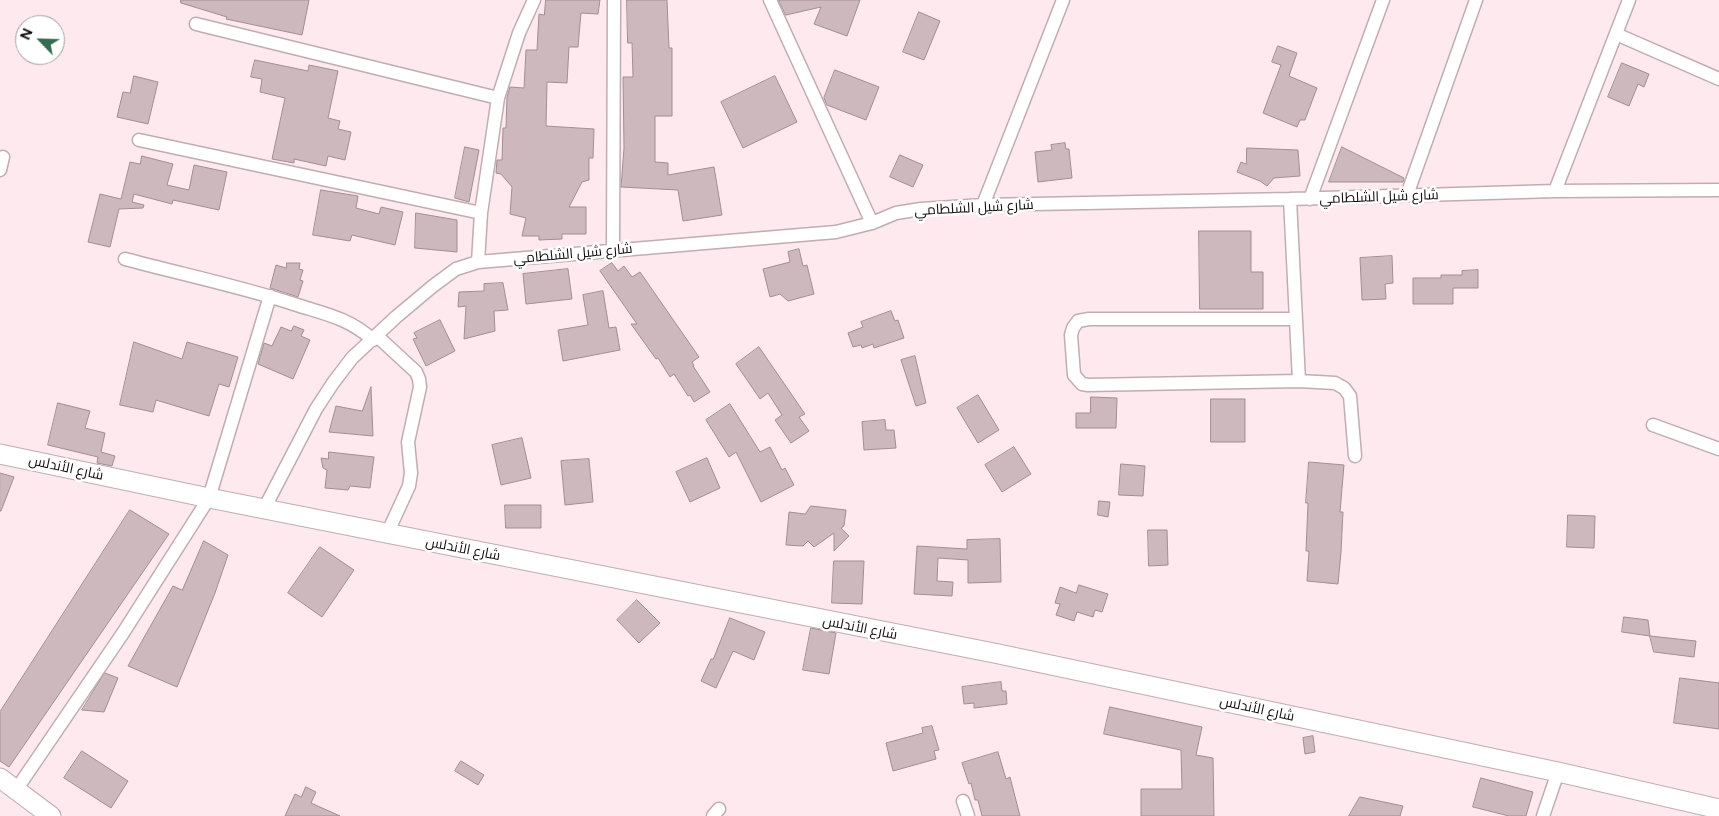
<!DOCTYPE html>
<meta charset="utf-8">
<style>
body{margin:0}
#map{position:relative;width:1719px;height:816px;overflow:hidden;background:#fee9ee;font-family:Figtree,sans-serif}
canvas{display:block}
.north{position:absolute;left:15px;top:15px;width:50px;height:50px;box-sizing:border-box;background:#fff;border:1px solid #a19e9f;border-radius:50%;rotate:294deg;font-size:14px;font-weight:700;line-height:20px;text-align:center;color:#130c0e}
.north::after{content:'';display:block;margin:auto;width:18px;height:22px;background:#346b51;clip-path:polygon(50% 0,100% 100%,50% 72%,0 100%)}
</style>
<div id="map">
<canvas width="1719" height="816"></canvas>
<div class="north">N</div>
</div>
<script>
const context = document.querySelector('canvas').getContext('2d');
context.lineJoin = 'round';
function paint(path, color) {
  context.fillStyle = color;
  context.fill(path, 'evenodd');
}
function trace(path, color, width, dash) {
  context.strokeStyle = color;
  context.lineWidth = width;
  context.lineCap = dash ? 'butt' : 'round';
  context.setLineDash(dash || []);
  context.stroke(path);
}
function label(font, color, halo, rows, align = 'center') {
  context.font = font + ' Figtree,Cairo,sans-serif';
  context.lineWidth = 5;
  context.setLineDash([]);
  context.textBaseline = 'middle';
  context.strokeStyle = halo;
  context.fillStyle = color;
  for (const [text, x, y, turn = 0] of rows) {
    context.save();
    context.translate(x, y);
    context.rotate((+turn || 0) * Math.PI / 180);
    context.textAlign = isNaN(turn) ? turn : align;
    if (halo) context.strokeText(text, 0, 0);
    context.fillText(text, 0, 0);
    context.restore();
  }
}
const building = new Path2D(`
 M181,0H309L302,35L226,19L227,17L181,3Z
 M546,0H600L598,14L581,13L578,47H569L567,83L547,82L546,126L594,129L593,158H589V180L582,182L569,207H586V234H562V239L539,240V236H522L526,218L510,214L512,187L501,174L496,173L497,160H502L503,128H506L507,97L510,87L524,88L526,50H537L539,14L544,15Z
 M627,0H667L669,48H672V116H655V162L668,163V175L714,167L722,215L683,221L678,190L621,187L624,148L623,77H633L632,43H628Z
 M779,0H860L847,36L814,24L821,7L786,15Z
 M919,12L940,21L924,60L903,52Z
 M1278,46L1297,53L1289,76L1317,88L1305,120H1300L1297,127L1263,113L1281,65L1272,62Z
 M255,60L308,71L309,65L338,71L328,118L340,121L338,129L351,132L345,160L328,156L326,166L294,159V163L272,159L285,98L260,92L262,79L251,77Z
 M1622,63L1649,74L1644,87L1638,84L1629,106L1608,97Z
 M835,70L879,87L866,120L827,105L824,98Z
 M134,76L158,82L148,124L117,117L123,92L130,93Z
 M775,76L797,122L743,148L721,102Z
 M1065,143L1066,149H1069L1072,178L1038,182L1035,152L1052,150L1051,145Z
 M465,147L479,150L469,202L455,198Z
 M1342,147L1404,178L1403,182H1329Z
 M1247,148L1298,150L1300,176L1274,178L1267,186L1260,181L1237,172L1241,162L1246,164Z
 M900,155L923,165L913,187L890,177Z
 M142,156L173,164L167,185L189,190L194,165L227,172L219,210L173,200L172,204L134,194L132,202L144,205L143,208L119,209L110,247L88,242L100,194L121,199L130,162L140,164Z
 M321,190L358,196L356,208L379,214L381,207L403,212L395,245L352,235L350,241L313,235Z
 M416,213L457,220V252L415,248Z
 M1199,231H1251V272H1263V309H1200Z
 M799,249L803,266L807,265L814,294L788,301L780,294L770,297L763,269L790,262L788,252Z
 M1392,256L1393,283L1385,284L1386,299L1362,300L1360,258Z
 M287,263H300L299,269L303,270L300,280L303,281L298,297L270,288L276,265L286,268Z
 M612,263L618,271L624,266L632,277L640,272L699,357L692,362L694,366H693L710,392L694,402L690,395L688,396L674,374L670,377L658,358L656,359L631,324H637L600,271Z
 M568,269L572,299L526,304L523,274Z
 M1478,270V288H1453V304H1413V278H1441V275H1462V271Z
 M503,283L508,310L494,311L495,331L464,339L466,306L458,307L459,292L484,291V284Z
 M603,291L609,328L616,327L620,350L563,361L558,330L588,325L583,295Z
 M891,311L895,321L898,320L904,338L874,348L873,344L862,348L861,345L853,347L848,333L863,327L861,322Z
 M440,320L455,351L426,366L413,339L417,338L414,333Z
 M294,326L304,330L301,336L310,340L293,379L258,364L264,343L272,346L281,327L291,331Z
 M134,342L182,359L187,342L238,357L229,387L219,384L209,416L156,400L153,412L120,405Z
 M759,347L805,414L799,417L809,431L791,443L775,420L782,415L768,393L760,399L736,364Z
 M915,356L926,403L916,406L901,360Z
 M371,387L373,436L329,432L336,406L362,411Z
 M978,395L999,430L978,443L957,408Z
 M1091,397L1117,398L1116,428H1076V413H1090Z
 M1211,399H1245V442H1211Z
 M58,403L90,411L85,428L105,433L101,452L115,456L112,466L97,463L98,457L48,445Z
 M730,404L760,452L770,447L782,470L785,468L794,485L761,502L736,452L729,457L706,420Z
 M885,420L886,430H894L896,448L864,450L862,422Z
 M522,438L531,478L501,485L492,445Z
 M1014,447L1031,474L1002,492L985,465Z
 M329,452L374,457L370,488L350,486L348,490L325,488L327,470L323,468L321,458L328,459Z
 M707,458L720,488L690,502L676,472Z
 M589,459L593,502L565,505L561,461Z
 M1309,462L1344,465L1340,512H1343L1341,552L1338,584L1307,581L1309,551H1306L1308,503H1306Z
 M1121,464L1145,466L1143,496L1119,495Z
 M0,473L14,477L1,511H0Z
 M1099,501L1110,502L1108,517L1098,515Z
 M505,505H541V528H506Z
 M811,506L846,510L844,526L841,528L849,536L834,551V533L814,547L808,541L803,546L786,545L789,512L805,514Z
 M130,510L169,534L9,767L0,761V712Z
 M1568,515L1595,516L1594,548L1567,547Z
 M1148,530H1167L1168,565L1149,566Z
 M1000,539L1001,582L968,583V560L938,558L937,581L953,582L952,596L914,594L917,546L967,549V540Z
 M204,541L228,555L215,593L177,687L128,666L173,586L182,590Z
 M320,547L354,570L322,617L288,593Z
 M834,561H864L862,604L832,603Z
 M1079,585L1108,594L1102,612L1095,610L1093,617L1077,612L1074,621L1056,615L1060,604L1055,603L1060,587L1076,593Z
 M637,600L660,623L639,643L617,620Z
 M1624,617L1648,620L1650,636L1622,632Z
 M730,618L765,632L754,660L733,651L716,688L701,681L711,659H713Z
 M811,628L836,633L829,674L803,670Z
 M1650,636L1696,641L1694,657L1654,652Z
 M105,673L118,678L104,712L82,710Z
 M1680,678L1719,683V729L1674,723Z
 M1001,682L1002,691H1006L1007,704L974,708V703L964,704L962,687Z
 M1110,707L1202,727L1196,755L1213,758L1214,816H1141V789H1182L1181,750L1104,734Z
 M932,726L939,750L934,751L936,759L893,771L886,743L923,733L922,728Z
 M1313,736L1315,752L1305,754L1303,738Z
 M82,751L128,781L111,808L64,778Z
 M998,752L1006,779L1010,777L1020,816H982L978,800H975L971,783L969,784L962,763Z
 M461,761L484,775L478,785L455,771Z
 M1481,778L1533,792L1526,816H1509L1473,807Z
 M306,787L316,792L311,803L340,816H285L295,794L301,797Z
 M1360,797L1403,806L1400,816H1349Z`);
paint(building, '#ccb8bd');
trace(building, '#a18e93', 1);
const street = new Path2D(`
 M770,0L872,223
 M196,24L498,98
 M1616,34L1719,79
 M139,140L481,213
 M0,170L3,157
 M1555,191L1629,0
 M1407,195L1476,0
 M1290,199L1299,381
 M1310,199L1383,0
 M983,205L1063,0
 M613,250L614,0
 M125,259C181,274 239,286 294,304C325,314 349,318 373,340
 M478,262L481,213L498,98L519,33L534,0
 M1296,319H1089L1078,321L1073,328L1071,335L1074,375L1082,384L1088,385L1299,381L1335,383L1344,388L1350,396L1355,456
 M377,336L416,372L419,379L420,387L408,442L411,473L409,486L387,534
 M1653,425L1719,449
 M264,509L316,409L333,383L352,358L396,317L433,286L456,269L478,262L836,232L872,223L896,213L921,209L983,205L1290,199L1555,191L1719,190
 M16,790L123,633L209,498L270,296
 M963,801L968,816
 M713,816L719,809
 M1543,816L1558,772`);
const secondary = new Path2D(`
 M0,454L209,498L994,653L1558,772L1719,809
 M0,778L51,816`);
trace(street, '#c0adb1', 15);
trace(secondary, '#c0adb1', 21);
trace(street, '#fff', 12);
trace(secondary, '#fff', 19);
label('14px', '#130c0e', '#fff', [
 ["شارع شيل الشلطامي",1379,197,-2],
 ["شارع شيل الشلطامي",974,208,-3],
 ["شارع شيل الشلطامي",573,254,-5],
 ["شارع الأندلس",66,468,12],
 ["شارع الأندلس",463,549,11],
 ["شارع الأندلس",860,628,11],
 ["شارع الأندلس",1257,709,12]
]);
</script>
